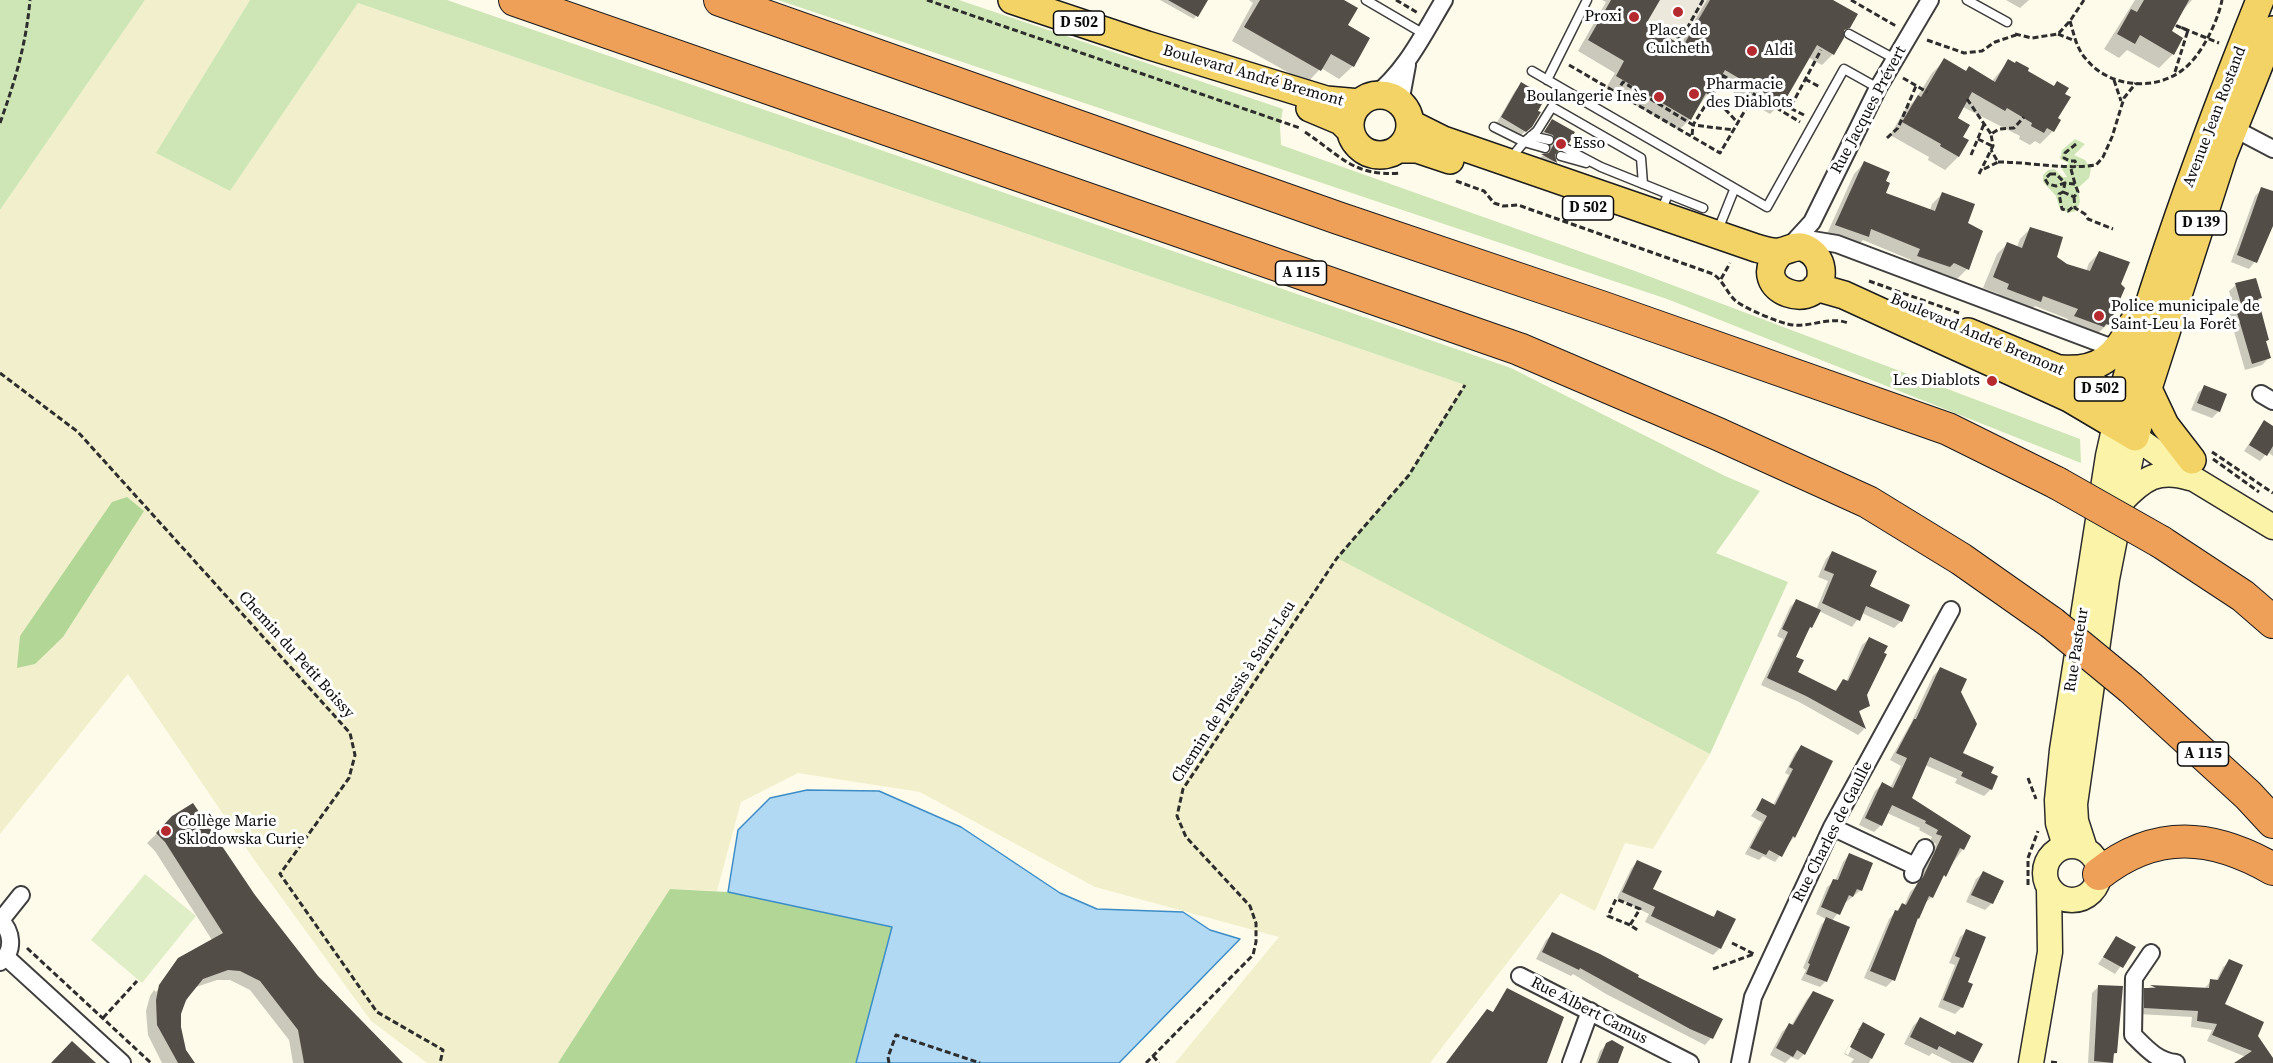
<!DOCTYPE html>
<meta charset="utf-8">
<style>
body{margin:0}
canvas{display:block;background:#fefbea}
</style>
<canvas width="2273" height="1063"></canvas>
<script>
const context = document.querySelector('canvas').getContext('2d');
context.lineJoin = 'round';
function paint(path, color) {
  context.fillStyle = color;
  context.fill(path, 'evenodd');
}
function trace(path, color, width, dash) {
  context.strokeStyle = color;
  context.lineWidth = width;
  context.lineCap = dash ? 'butt' : 'round';
  context.setLineDash(dash || []);
  context.stroke(path);
}
function label(font, color, halo, rows, align = 'center') {
  context.font = font + ' "Source Serif 4",serif';
  context.lineWidth = 6;
  context.setLineDash([]);
  context.textBaseline = 'middle';
  context.strokeStyle = halo;
  context.fillStyle = color;
  for (const [text, x, y, turn = 0] of rows) {
    context.save();
    context.translate(x, y);
    context.rotate((+turn || 0) * Math.PI / 180);
    context.textAlign = isNaN(turn) ? turn : align;
    if (halo) context.strokeText(text, 0, 0);
    context.fillText(text, 0, 0);
    context.restore();
  }
}
paint(new Path2D(`
 M145,0H250L157,152L230,191L358,3L1465,385L1409,475L1338,558L1710,754L1653,849L1625,843L1595,911L1561,893L1430,1063H1175L1279,937L1095,887L920,792L798,773L741,802L717,891L670,889L558,1063H427L371,1021L255,861L128,674L0,834V210ZM143,511L63,637L18,668L20,636Z`), '#f2f0cc');
paint(new Path2D(`
 M0,0H145L0,210Z
 M250,0H447L1511,368L1725,476L1760,491L1716,553L1788,582L1710,754L1337,558L1409,475L1465,385L358,3L230,191L156,153Z
 M778,0H959L1283,109L1280,126L1281,145L1635,271L2080,439L2081,463L1667,299Z
 M2075,139L2085,144L2074,155L2085,160L2091,169L2089,178L2078,188L2080,202L2076,211L2068,213L2059,207L2056,196L2043,182V175L2048,170L2054,169L2063,177H2067L2062,169L2069,163L2060,159L2062,150Z`), '#cee6b6');
paint(new Path2D(`
 M127,497L144,511L63,637L35,664L17,668L20,636L112,502Z
 M670,889L728,892L892,927L859,1063H558Z`), '#b2d696');
paint(new Path2D(`
 M145,874L196,916L142,983L91,940Z`), '#e0eec7');
paint(new Path2D(`
 M1660,0H1710L1683,46L1646,24Z`), '#ece8db');
const water = new Path2D(`
 M807,790L879,791L961,827L1060,893L1097,909L1183,912L1210,930L1240,939L1119,1063H856L892,927L728,892L738,830L770,798Z`);
paint(water, '#b1d9f3');
trace(water, '#3c8dc7', 1.5);
paint(new Path2D(`
 M1160,0H1206L1194,19Z
 M1249,0H1341L1353,66L1339,79L1321,68L1307,83L1232,41L1253,3Z
 M1602,0H1658L1644,25L1680,46L1707,0H1830L1849,27L1842,33V37L1833,54L1822,65L1808,57L1781,103L1770,114L1716,82L1690,119L1679,130L1606,88L1615,73L1578,51L1606,2Z
 M2006,0H2029L2020,8Z
 M2135,0H2192L2178,16L2170,31L2173,54L2159,68L2127,50L2119,58L2104,49Z
 M1945,60L1965,72L1992,81L2009,61L2026,72L2056,119L2053,131L2040,144L2035,141L2030,145L2019,139L2020,136L1963,107L1956,119L1961,137L1967,141L1958,157L1945,170L1928,160L1929,157L1890,135L1905,110L1915,100L1932,73Z
 M1522,84L1531,126L1519,137L1496,124L1515,91Z
 M1552,121L1567,142L1553,154L1555,162L1549,169L1536,162L1542,156L1546,155L1549,150L1546,141L1538,139Z
 M1864,163L1884,182V193L1930,210L1932,204L1942,194L1966,224L1967,269L1957,279L1942,273L1938,277L1908,267L1911,260L1863,240L1857,247L1826,236L1854,174Z
 M2262,189L2273,193V222L2261,254L2249,269L2231,262L2255,196Z
 M2031,228L2055,258L2066,265L2086,271L2089,263L2100,252L2119,284L2108,324L2097,334L2065,326L2068,319L2035,306L2029,312L1997,299L1999,294L1983,288L1997,254L2007,244L2017,247L2020,239Z
 M2236,285L2260,298L2257,301L2269,358L2262,365L2245,370L2229,314L2234,309L2229,291Z
 M2204,387L2219,411L2212,418L2191,410L2198,393Z
 M2264,422L2273,428V456L2268,452L2260,461L2244,451Z
 M1832,552L1868,586L1908,606L1901,621L1894,628L1862,613L1852,627L1819,611L1794,657L1796,672L1834,692L1843,680L1846,682L1862,645L1869,639L1866,695L1868,705L1858,713L1864,729L1858,735L1799,702L1761,685L1783,639L1777,636L1790,607L1796,601L1816,610L1828,581L1818,577L1826,559Z
 M1940,669L1959,692L1961,754L1989,774L1991,789L1984,796L1955,783L1957,779L1925,765L1910,799L1963,849L1939,882L1932,897L1924,904L1915,922L1893,980L1886,987L1864,978L1889,919L1902,905L1904,906L1910,892L1916,886L1936,844L1930,841L1932,837L1919,830L1920,828L1887,813L1881,825L1874,832L1859,825L1875,791L1882,784L1890,788L1901,766L1890,760L1911,723L1933,676Z
 M1801,747L1794,837L1775,862L1763,856L1759,860L1745,854L1762,822L1751,816L1762,800L1773,805L1789,775L1785,773L1795,753Z
 M173,818L254,896L316,977L401,1063H293L289,1040L250,990L230,980H217L193,988L180,1013L179,1027L185,1050L193,1063H162L148,1035L146,1011L150,996L154,990L156,992L178,959L212,940L155,851L147,843Z
 M1849,855L1861,890L1845,903L1832,921L1826,981L1820,987L1801,980L1806,970L1803,968L1821,925L1826,919L1816,914L1827,887L1835,881L1843,862Z
 M1637,862L1651,890L1711,918L1718,912L1720,948L1713,955L1645,922L1649,914L1617,898L1631,869Z
 M1983,873L1992,903L1985,910L1966,902L1976,879Z
 M1967,931L1966,983L1962,1007L1955,1014L1938,1007L1955,965L1949,963L1960,937Z
 M1552,934L1721,1020L1711,1038L1705,1045L1606,994L1573,974L1571,976L1536,959L1546,940Z
 M2117,938L2134,948L2115,974L2098,964Z
 M2230,961L2223,1004L2256,1036L2273,1063H2238L2246,1057L2207,1041L2212,1030L2191,1027L2192,1017L2138,1014V996L2145,989L2151,987L2204,989L2211,981H2216L2223,967Z
 M2098,987L2122,988L2116,1053L2112,1056V1063H2088L2092,993Z
 M1814,992L1804,1054L1798,1060L1791,1057L1785,1063L1770,1055L1782,1032L1789,1025L1791,1026L1807,999Z
 M1920,1019L1954,1036L1980,1045L1971,1063H1952L1932,1053L1929,1056L1904,1044L1913,1026Z
 M1863,1024L1883,1034L1869,1063H1851L1854,1059L1844,1054L1857,1030L1845,1053L1848,1055L1861,1030H1857Z
 M1607,1044L1618,1063H1596L1600,1051Z`), '#0003');
paint(new Path2D(`
 M1168,0H1208L1198,17Z
 M1260,0H1344L1358,8L1348,25L1370,38L1354,67L1331,54L1321,71L1244,27Z
 M1611,0H1660L1646,24L1683,46L1710,0H1833L1858,14L1850,28L1844,30V38L1834,55L1817,45L1783,104L1725,70L1710,96L1706,93L1691,120L1616,76L1624,61L1588,40Z
 M2144,0H2189L2172,31L2183,38L2174,55L2140,35L2135,44L2117,34L2131,9L2137,12Z
 M1944,58L1966,71L1969,66L1995,82L2008,59L2015,63L2016,61L2029,68L2028,71L2054,86L2057,81L2069,88L2065,94L2071,97L2058,118L2061,120L2054,132L2047,128L2044,133L2031,126L2032,123L2007,108L2005,111L1972,92L1958,118L1970,125L1963,137L1969,140L1959,157L1940,146L1941,144L1902,122L1918,95L1921,97Z
 M1521,82L1546,97L1538,111L1541,112L1532,127L1526,132L1501,117Z
 M1552,119L1575,132L1569,143L1564,142L1560,145L1559,150L1555,155L1557,163L1541,154L1549,153L1555,142L1553,135L1544,132Z
 M1864,161L1890,172L1886,181L1890,183L1886,193L1935,211L1942,192L1975,204L1968,223L1983,231L1969,270L1954,263L1950,267L1917,256L1920,249L1871,229L1869,237L1835,225Z
 M2261,187L2273,191V226L2257,263L2237,255Z
 M2030,227L2063,237L2057,257L2067,264L2090,271L2099,251L2130,262L2121,284L2125,288L2109,325L2106,324L2104,327L2074,316L2078,309L2043,296L2041,302L2007,289L2009,284L1993,277L2007,242L2022,248Z
 M2256,278L2262,298L2258,299L2269,340L2266,341L2271,358L2252,364L2235,306L2241,304L2235,283Z
 M2204,385L2227,394L2220,412L2197,403Z
 M2264,420L2273,426V446L2267,456L2249,445Z
 M1832,551L1877,571L1870,586L1910,605L1902,622L1866,606L1860,621L1822,603L1834,574L1824,570Z
 M1796,599L1821,610L1812,628L1810,627L1796,657L1804,660L1798,672L1836,691L1843,679L1848,681L1869,637L1888,646L1884,653L1887,654L1867,695L1870,706L1859,711L1866,729L1806,696L1767,678L1788,632L1782,629Z
 M1940,667L1967,679L1961,692L1977,724L1963,753L1994,767L1991,773L1998,776L1992,790L1961,776L1963,772L1930,757L1912,798L1971,836L1964,850L1960,848L1946,877L1944,875L1933,898L1929,896L1919,919L1918,918L1895,981L1870,971L1895,910L1898,911L1902,903L1906,905L1917,884L1923,877L1942,836L1936,834L1938,830L1925,823L1926,821L1892,805L1882,826L1865,818L1882,782L1893,788L1907,758L1896,753L1914,719H1916Z
 M1801,745L1833,761L1795,838L1793,836L1782,857L1769,850L1766,855L1750,848L1767,816L1756,810L1762,798L1775,805L1793,769L1789,767Z
 M193,803L255,895L318,976L403,1063H304L298,1030L260,981L240,971L228,970L203,979L186,1000L181,1014V1027L186,1050L195,1063H178L157,1025L156,1000L159,985L178,958L223,933L165,842L156,833L172,816Z
 M1849,853L1873,863L1862,891L1857,889L1853,897L1849,895L1840,915L1821,907L1833,879L1838,880Z
 M1637,860L1662,871L1653,889L1714,917L1717,910L1736,919L1721,949L1651,916L1655,907L1622,892Z
 M1983,871L2004,881L1993,904L1971,895Z
 M1826,917L1850,927L1827,982L1806,974L1810,964L1808,963Z
 M1966,929L1986,937L1968,982L1973,984L1963,1008L1943,1000L1960,958L1955,956Z
 M1552,932L1600,954L1639,975L1638,977L1723,1019L1713,1039L1690,1029L1580,968L1579,970L1542,952Z
 M2116,936L2136,947L2123,968L2103,957Z
 M2229,959L2243,965L2225,1004L2264,1022L2258,1036L2273,1058V1063H2234L2252,1051L2212,1035L2217,1024L2197,1021L2198,1011L2144,1008V988H2156L2150,985L2209,988L2210,979L2218,980Z
 M2098,985L2123,986L2117,1053H2114L2113,1063L2094,1061Z
 M1507,988L1564,1017L1547,1063H1446L1487,1009L1493,1012Z
 M1813,991L1834,1000L1805,1055L1797,1050L1793,1057L1776,1048L1789,1023L1793,1025Z
 M1920,1017L1955,1035L1957,1031L1983,1044L1973,1063L1939,1046L1937,1050L1910,1037Z
 M1863,1022L1885,1034L1872,1059L1850,1047Z
 M1612,1040L1624,1047L1618,1063H1598L1606,1043Z
 M72,1041L96,1063H51Z`), '#534d48');
const lane = new Path2D(`
 M1366,0L1424,34
 M1967,0L2007,22
 M1849,34L1895,59
 M1532,71L1767,207L1844,69L1878,88
 M1547,80L1587,0
 M1494,127L1524,142L1545,148
 M1531,136L1549,140
 M1565,148L1601,167L1668,194L1661,212
 M1561,156L1586,163
 M1511,158L1524,142L1537,131L1552,107L1641,158L1643,184
 M1668,194L1703,208
 M1722,231L1720,225L1734,190`);
const street = new Path2D(`
 M1373,97C1406,71 1423,35 1444,0
 M1400,103L1407,65
 M2233,128L2273,149
 M1813,240L1837,244L2118,350
 M1790,246L1812,222L1878,88L1930,0
 M2261,394L2273,401
 M1832,827L1915,866L1913,874
 M1915,866L1925,848
 M0,920C12,931 15,951 0,962
 M1,920L21,895
 M2151,953L2134,978L2133,1035C2146,1048 2157,1061 2176,1063
 M6,957L122,1063
 M1520,976L1690,1063
 M1571,1063L1590,1011
 M1740,1063L1753,997L1832,827L1951,610`);
const secondary = new Path2D(`
 M2122,501C2143,479 2158,468 2190,478
 M2045 873a27 27 0 1 1 54 0a27 27 0 1 1-54 0Z
 M2065,846L2058,823L2057,800L2062,750L2108,456L2119,407
 M2085,849L2076,821L2075,804L2107,579L2135,437L2194,479L2273,527
 M2031,1063L2050,952L2049,888`);
const primary = new Path2D(`
 M1012,0L1147,45L1326,100L1360,103
 M1350 125a30 30 0 1 1 60 0a30 30 0 1 1-60 0Z
 M1310,108L1341,121L1350,130
 M1411,124L1443,140L1756,248C1763,250 1772,253 1779,252C1788,251 1795,244 1805,248C1814,252 1820,260 1821,269C1826,317 1742,291 1781,252
 M1399,149H1417L1450,160
 M1816,287L1844,295L2069,398L2135,437L2150,382L2223,155L2273,30
 M1968,332L2090,382L2132,412
 M2061,369C2099,372 2117,356 2133,323
 M2148,389L2165,425L2192,460
 M2120,402C2158,265 2207,132 2260,0`);
const highway = new Path2D(`
 M515,0L1519,349L1718,434L1868,502L1961,559L2052,623
 M720,0L1338,218L1601,307L1948,429L2057,483
 M2161,542L2243,596L2273,622
 M2131,688L2248,795L2273,822
 M2099,874C2156,829 2212,834 2273,869`);
trace(lane, '#3e3e3e', 11);
trace(street, '#3e3e3e', 20);
trace(secondary, '#2d2d2d', 27);
trace(primary, '#1c1c1c', 30);
trace(highway, '#1c1c1c', 34);
trace(new Path2D(`
 M927,0L1300,128
 M1396,0L1418,13
 M1851,0L1896,26
 M2070,21C2074,34 2076,48 2086,59C2109,88 2157,92 2185,68C2202,54 2218,21 2222,0
 M1654,29L1656,25L1681,39L1703,0
 M2015,34L2032,38L2058,34L2070,21L2084,0
 M2058,34L2075,41
 M1927,40L1964,53L1982,51L1995,42L2016,35
 M1569,65L1720,153L1754,95
 M2175,72L2188,30L2177,26L2219,43
 M1722,75L1800,122
 M1724,76L1693,125L1734,130
 M1903,78L1927,92
 M1805,79L1820,87
 M2114,80L2121,101
 M1616,93L1623,82L1693,125L1692,136
 M1710,99L1725,109L1738,123
 M1967,99L1991,134
 M1804,115L1790,108L1821,50
 M0,123C15,81 26,45 30,0
 M1305,132C1340,155 1353,177 1400,173
 M1887,138L1898,128L1916,86
 M1978,139L1992,146
 M2076,144L2065,153L2064,158L2070,161H2075L2077,166
 M1971,155L1984,124
 M1998,162C2031,162 2064,170 2096,165L2103,157L2112,137L2124,98L2136,83
 M1984,169L1998,162L1991,150
 M2071,169L2075,184
 M1979,174L1993,146L1991,134L1999,129L2014,128L2024,117
 M2050,174H2056L2065,183L2056,186L2048,184L2045,179Z
 M1456,181L1484,191L1494,203L1503,206L1518,205L1713,274C1724,281 1727,294 1737,302C1747,309 1781,324 1793,325C1812,327 1830,316 1848,323
 M2063,192L2074,197L2078,192L2075,184L2065,183L2063,192L2059,194L2062,209L2068,211L2074,206
 M2074,197L2075,208L2085,214L2088,219L2113,229
 M1721,279L1730,263
 M1869,281L1959,313
 M0,373L78,432L350,733L355,755L349,778L280,874L377,1012L443,1050L440,1063
 M2212,452L2273,493
 M2213,459L2259,492
 M2028,778L2036,799
 M2028,885V858L2038,831
 M1630,925L1608,916L1616,899L1640,909L1630,925L1639,931
 M1732,943L1754,954
 M27,948L151,1063
 M1713,969L1754,954
 M103,1018L137,981
 M1153,1056L1159,1063
 M2051,1062L2060,1063
 M889,1063L888,1057L896,1035L980,1063
 M1146,1063L1253,955L1256,942V923L1250,906L1186,837L1177,816L1183,789L1337,558L1409,475L1465,385`), '#2d2d2d', 3, [6, 3]);
trace(lane, '#fff', 8);
trace(street, '#fff', 16);
trace(secondary, '#fbf4a8', 24);
trace(primary, '#f3d366', 27);
trace(highway, '#ee9f58', 32);
const highwayBridge = new Path2D(`
 M2057,483L2161,542
 M2052,623L2131,688`);
trace(highwayBridge, '#1c1c1c', 34, []);
trace(highwayBridge, '#ee9f58', 32);
for (const [x, y, r, color] of [
 [1678,12,6,"#b42a2e"],
 [1634,17,6,"#b42a2e"],
 [1752,51,6,"#b42a2e"],
 [1694,94,6,"#b42a2e"],
 [1659,97,6,"#b42a2e"],
 [1561,144,6,"#b42a2e"],
 [2099,316,6,"#b42a2e"],
 [1992,381,6,"#b42a2e"],
 [166,831,6,"#b42a2e"]
]) {
  const dot = new Path2D();
  dot.arc(x, y, r, 0, 2 * Math.PI);
  context.fillStyle = color;
  context.fill(dot);
  trace(dot, '#fff', 2);
}
for (const [x, y, w] of [
 [1079,23,51],
 [1588,208,51],
 [2201,223,51],
 [1301,273,51],
 [2100,389,51],
 [2203,754,51]
]) {
  const box = new Path2D();
  box.roundRect(x - w / 2, y - 12, w, 24, 4.5);
  context.fillStyle = '#fff';
  context.fill(box);
  trace(box, '#0b0b0b', 1.5);
}
label('bold 15px', '#0b0b0b', null, [
 ["D 502",1079,23],
 ["D 502",1588,208],
 ["D 139",2201,223],
 ["A 115",1301,273],
 ["D 502",2100,389],
 ["A 115",2203,754]
]);
label('16px', '#0b0b0b', '#fff', [
 ["Proxi",1622,17,"right"],
 ["Place de",1678,31,"center"],
 ["Culcheth",1678,49,"center"],
 ["Aldi",1764,51],
 ["Pharmacie",1706,85],
 ["des Diablots",1706,103],
 ["Boulangerie Inès",1647,97,"right"],
 ["Esso",1573,144],
 ["Police municipale de",2111,307],
 ["Saint-Leu la Forêt",2111,325],
 ["Les Diablots",1980,381,"right"],
 ["Collège Marie",178,822],
 ["Sklodowska Curie",178,840]
], 'left');
label('16px', '#0b0b0b', '#fff', [
 ["Boulevard André Bremont",1253,76,16],
 ["Rue Jacques Prévert",1869,110,-62],
 ["Avenue Jean Rostand",2215,117,-69],
 ["Boulevard André Bremont",1977,335,23],
 ["Rue Pasteur",2077,650,-81],
 ["Chemin du Petit Boissy",296,655,48],
 ["Chemin de Plessis à Saint-Leu",1234,692,-57],
 ["Rue Charles de Gaulle",1833,832,-63],
 ["Rue Albert Camus",1589,1011,27]
]);
</script>
